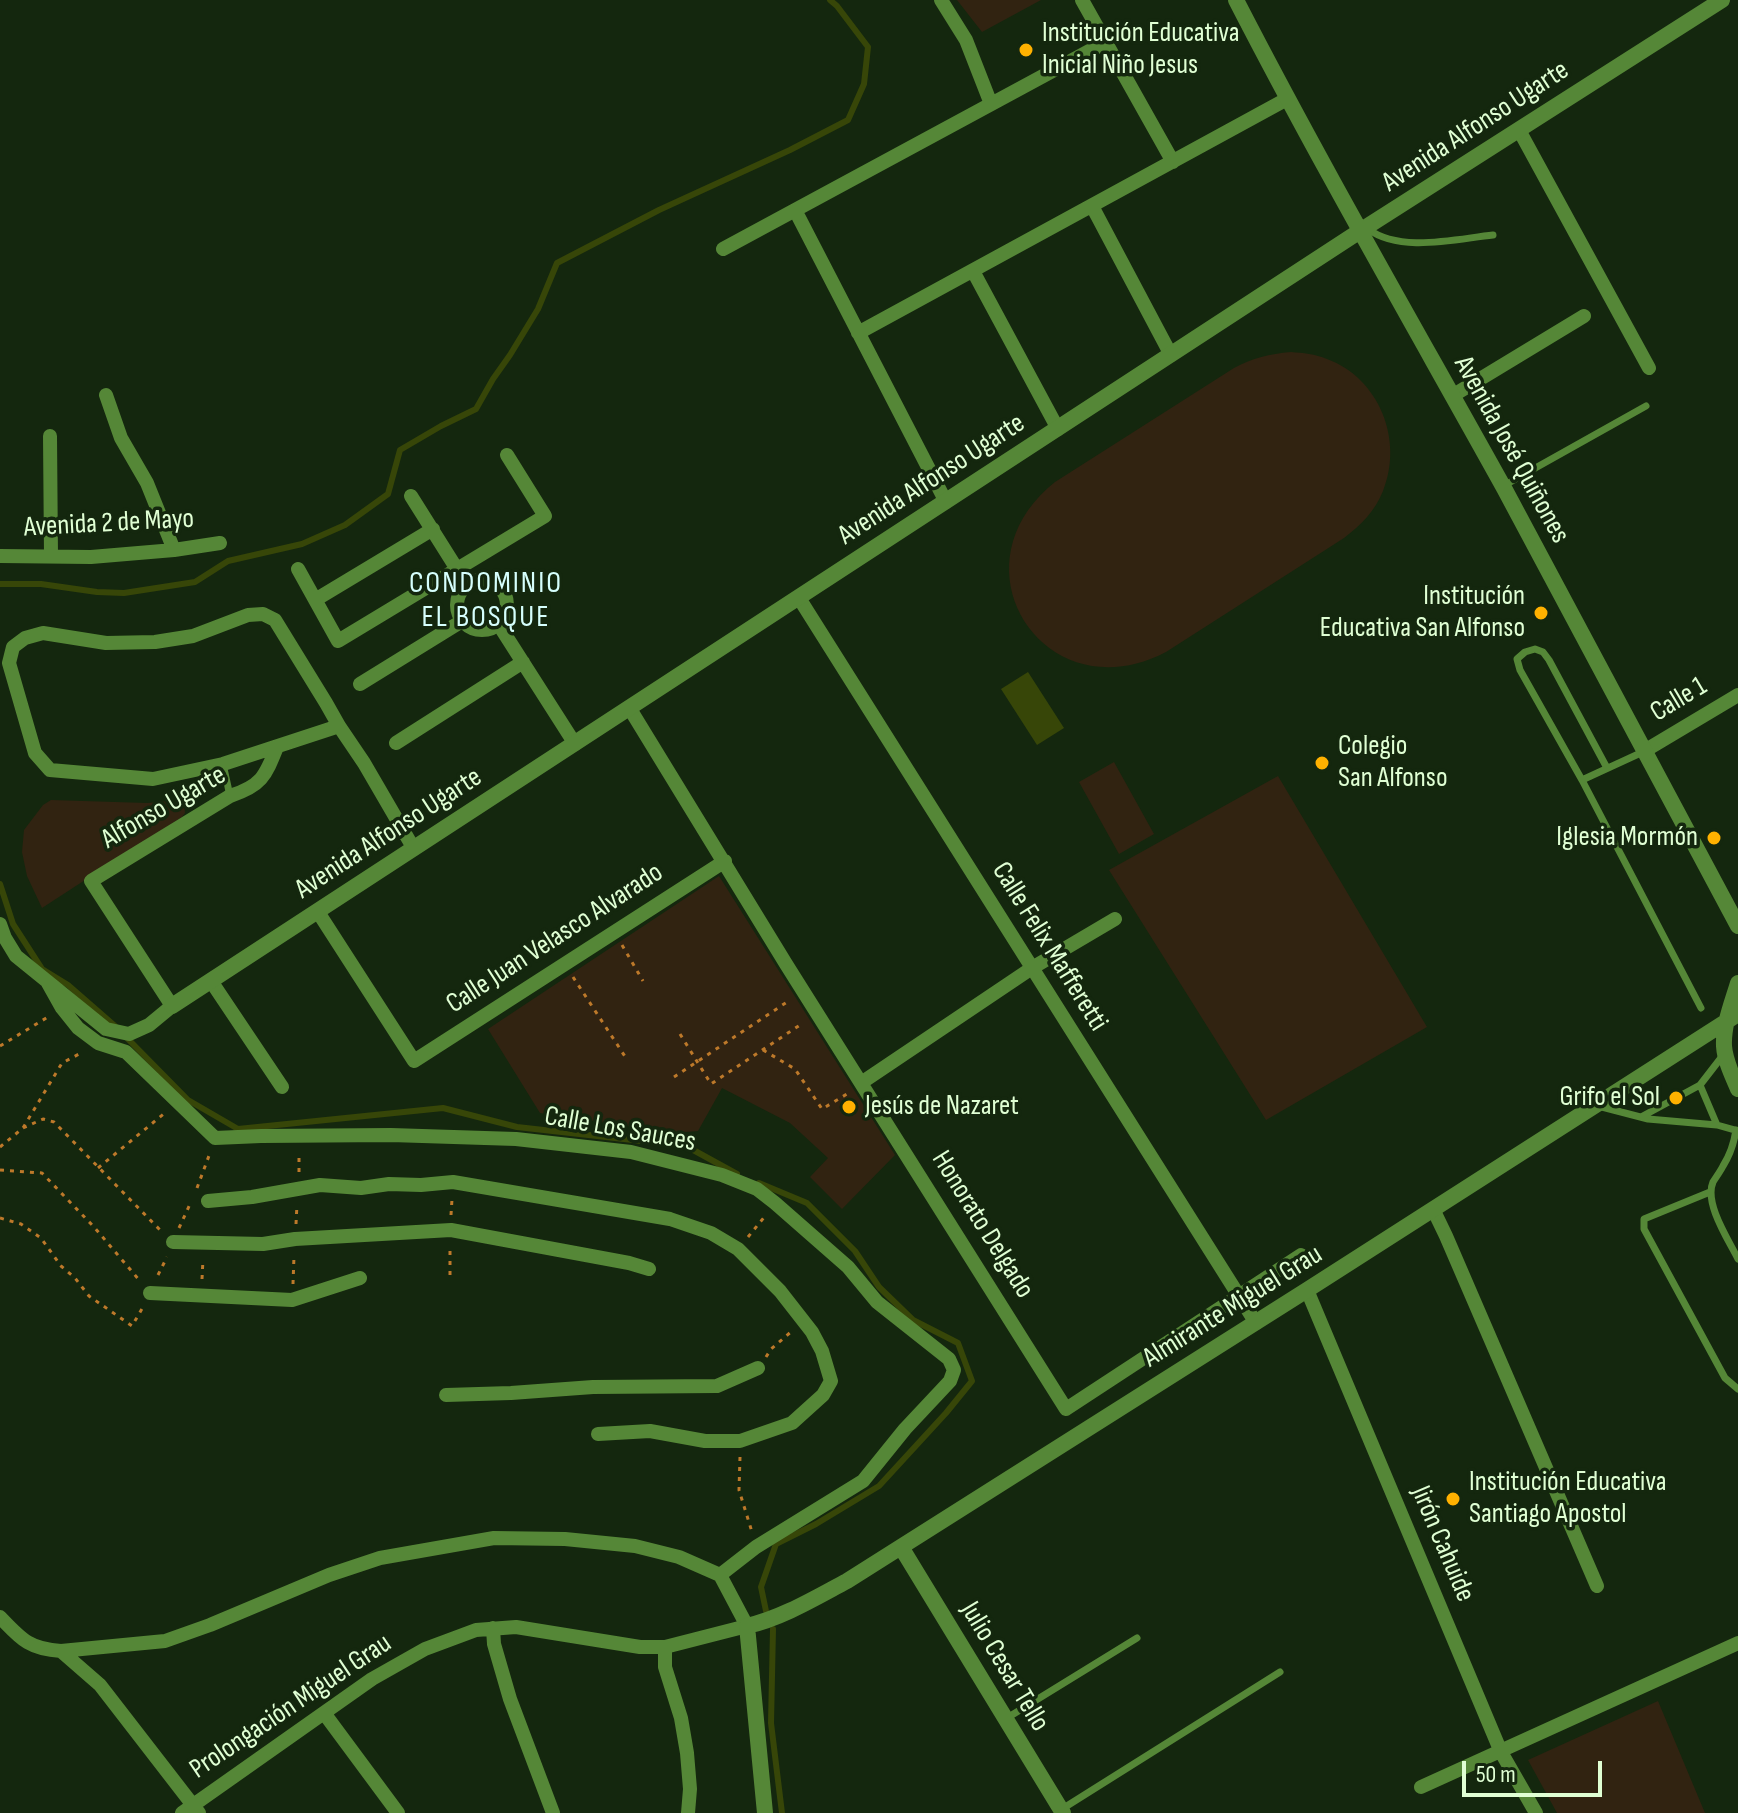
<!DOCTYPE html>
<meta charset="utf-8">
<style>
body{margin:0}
#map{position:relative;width:1738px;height:1813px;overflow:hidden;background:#14270e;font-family:"Sofia Sans Condensed",sans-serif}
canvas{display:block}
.scale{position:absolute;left:1462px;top:1761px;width:140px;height:36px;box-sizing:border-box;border:4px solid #e0ffd4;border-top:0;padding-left:10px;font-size:24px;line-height:28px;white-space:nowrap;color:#e0ffd4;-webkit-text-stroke:6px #14270e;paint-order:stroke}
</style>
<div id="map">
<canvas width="1738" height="1813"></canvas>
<div class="scale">50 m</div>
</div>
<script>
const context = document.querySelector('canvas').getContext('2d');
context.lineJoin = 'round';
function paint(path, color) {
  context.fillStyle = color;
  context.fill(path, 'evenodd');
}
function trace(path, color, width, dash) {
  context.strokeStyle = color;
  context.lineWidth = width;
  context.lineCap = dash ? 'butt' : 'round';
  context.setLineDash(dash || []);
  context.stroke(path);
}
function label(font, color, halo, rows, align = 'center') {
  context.font = font + ' "Sofia Sans Condensed",sans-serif';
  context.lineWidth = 7;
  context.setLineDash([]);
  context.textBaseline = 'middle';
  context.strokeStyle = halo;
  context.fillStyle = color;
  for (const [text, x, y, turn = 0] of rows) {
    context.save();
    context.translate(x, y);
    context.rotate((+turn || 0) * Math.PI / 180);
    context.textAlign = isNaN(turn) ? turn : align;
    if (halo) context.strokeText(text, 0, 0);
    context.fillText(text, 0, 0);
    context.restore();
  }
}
paint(new Path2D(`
 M957,0H1041L982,32Z
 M1291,352C1303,353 1315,354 1327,359C1379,378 1404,440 1383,491C1375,511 1361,525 1344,538L1166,652C1046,715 948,567 1055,482L1234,368C1253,358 1269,354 1291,352Z
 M1114,762L1154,834L1119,854L1079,782Z
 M1278,776L1427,1027L1266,1120L1109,870Z
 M51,800L147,803L181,800L184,801L185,813L182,817L42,908L27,876L22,852L24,830L43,805Z
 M719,876L895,1155L842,1209L810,1177L828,1158L790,1123L722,1088L698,1131L672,1133L540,1113L488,1029Z
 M1658,1701L1705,1813H1557L1528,1760Z`), '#312311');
paint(new Path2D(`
 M1028,672L1064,728L1037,745L1001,689Z`), '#374608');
trace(new Path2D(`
 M0,584H41L97,592L124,593L195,582L228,561L302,544L345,525L388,494L400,450L441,426L476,409L493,379L510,355L538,309L557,263L659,210L790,150L848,120L864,84L868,47L837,6L830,0
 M0,884L13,924L42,969L68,985L115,1026
 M126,1037L188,1100L238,1129L443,1108L517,1127L686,1146L737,1174
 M759,1183L807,1203L855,1251L879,1287L913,1320L958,1343L972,1381L946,1413L879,1486L816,1524L776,1544L761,1587L766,1611
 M773,1629L771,1723L782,1813`), '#374608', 6);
trace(new Path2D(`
 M622,945L643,981
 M573,977L626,1058
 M680,1034L711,1084L803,1023
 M0,1046L48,1017
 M763,1050L795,1069L822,1109L847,1094
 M674,1077L790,1000
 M23,1128L43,1119L54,1122L162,1232
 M0,1147L23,1128L62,1063L81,1053
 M98,1168L166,1112
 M0,1170L42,1173L94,1227L140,1281
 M299,1172V1152
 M197,1188L210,1153
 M451,1215L452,1199
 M0,1218L21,1224L41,1238L61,1266L75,1278L89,1296L132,1326L143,1307
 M296,1224L297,1204
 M179,1228L191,1202
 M748,1237L766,1215
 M158,1275L167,1257
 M450,1275V1247
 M202,1279L203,1259
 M293,1284L294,1256
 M766,1357L771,1349L792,1331
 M740,1457L739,1490L752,1532`), '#bd792a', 3, [4, 6]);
trace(new Path2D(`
 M1368,229C1400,253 1455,239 1493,235
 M1505,485L1646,406
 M223,764L230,796
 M1607,768L1549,660L1543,652L1535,649L1525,652L1517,659L1520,670L1582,780L1701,1008
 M1582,780L1645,751
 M1724,1054L1700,1085L1717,1125L1738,1131
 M1598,1106L1648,1119L1717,1125
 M1641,1117L1700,1085
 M1736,1130C1734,1143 1730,1155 1723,1166C1720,1172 1716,1177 1713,1182C1704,1203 1728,1239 1738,1259
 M1710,1192L1644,1219V1229L1725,1378L1738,1389
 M1007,1718L1137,1638
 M1062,1809L1280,1672`), '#558737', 7);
trace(new Path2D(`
 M941,0L966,40L991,104
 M1082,0L1173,162
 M1519,130L1649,368
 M1092,206L1171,355
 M795,210L946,502
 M723,249L1106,42
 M973,271L1058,429
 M858,333L1287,99
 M106,395L121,438L147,483L174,550
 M1452,396L1584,316
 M50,436L51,556
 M411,496L460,574
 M0,556L91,557L174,550L220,543
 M298,569L338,641L545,516L507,455
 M457 605a25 25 0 1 1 50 0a25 25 0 1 1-50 0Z
 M799,598L1256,1323
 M315,600L433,529
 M499,625L575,744
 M360,684L462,621
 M630,709L786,964L1066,1409L1301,1255
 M339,726L223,764L153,779L50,770L35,753L9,663L13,647L25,638L43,633L106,643L155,642L193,636L248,615L263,614L275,620L326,703L339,726L364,763L414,849
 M396,743L523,662
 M1646,750L1738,695
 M318,912L414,1061L725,861
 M0,924L5,938L16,956L106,1029L129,1034L149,1025L172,1006L91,881L230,796C261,786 265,777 277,747
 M211,981L282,1087
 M48,983L62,1008L78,1028L98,1043L126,1052L215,1138L261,1136L391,1135L516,1139L631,1152L722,1175L757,1189L775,1203L848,1267L877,1302L949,1359L954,1370L950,1381L905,1429L863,1481L756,1547L720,1575
 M861,1083L1032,968L1115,919
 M208,1201L252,1197L320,1185L361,1188L389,1184L421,1185L453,1182L670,1219L711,1233L738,1249L780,1291L812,1332L822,1351L831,1381L823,1395L792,1423L740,1441H705L650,1431L598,1434
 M1433,1209L1446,1236L1597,1586
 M173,1242L263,1244L295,1239L451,1230L629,1263L649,1269
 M1307,1290L1501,1752L1536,1813
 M150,1293L292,1300L360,1278
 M446,1395L511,1393L593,1387L717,1386L758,1368
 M0,1617C21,1639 29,1649 61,1651L165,1641L210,1625L329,1575L380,1558L494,1538L565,1539L635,1546L679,1557L720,1575L747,1626L665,1647H640L516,1627L476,1630L425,1649L372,1679L182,1813
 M493,1628L494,1644L510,1699L553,1813
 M665,1647V1667L681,1718L687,1753L690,1789L688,1813
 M61,1651L100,1685L199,1813
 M324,1713L398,1813
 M1421,1787L1738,1643`), '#558737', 14);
trace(new Path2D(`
 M1236,0C1321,165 1414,326 1504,488C1583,633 1661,779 1738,926
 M1738,983C1732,1003 1723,1025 1724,1046C1725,1061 1732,1075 1738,1089
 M172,1006L1360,231L1722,0
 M901,1547L1063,1813
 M765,1813L747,1626C782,1618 815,1598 847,1581L1307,1290L1738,1014`), '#558737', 16);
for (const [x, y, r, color] of [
 [1026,50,8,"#ffb100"],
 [1541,613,8,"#ffb100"],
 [1322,763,8,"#ffb100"],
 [1714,838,8,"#ffb100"],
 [1676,1098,8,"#ffb100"],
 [849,1107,8,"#ffb100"],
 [1453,1499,8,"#ffb100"]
]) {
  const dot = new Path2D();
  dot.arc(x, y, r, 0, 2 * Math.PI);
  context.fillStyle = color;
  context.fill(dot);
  trace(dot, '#14270e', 3);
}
label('28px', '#e0ffd4', '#14270e', [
 ["Institución Educativa",1042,34],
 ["Inicial Niño Jesus",1042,66],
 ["Institución",1525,597,"right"],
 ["Educativa San Alfonso",1525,629,"right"],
 ["Colegio",1338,747],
 ["San Alfonso",1338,779],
 ["Iglesia Mormón",1698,838,"right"],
 ["Grifo el Sol",1660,1098,"right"],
 ["Jesús de Nazaret",865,1107],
 ["Institución Educativa",1469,1483],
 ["Santiago Apostol",1469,1515]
], 'left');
label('28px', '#e0ffd4', '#14270e', [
 ["Avenida Alfonso Ugarte",1476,127,-33],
 ["Avenida José Quiñones",1511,450,61],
 ["Avenida Alfonso Ugarte",932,480,-33],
 ["Avenida 2 de Mayo",109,524,-3],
 ["Calle 1",1679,700,-31],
 ["Alfonso Ugarte",164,808,-30],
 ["Avenida Alfonso Ugarte",389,834,-33],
 ["Calle Juan Velasco Alvarado",555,939,-33],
 ["Calle Felix Mafferetti",1049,947,58],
 ["Calle Los Sauces",620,1130,10],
 ["Honorato Delgado",982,1225,58],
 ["Almirante Miguel Grau",1233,1307,-32],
 ["Jirón Cahuide",1442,1544,67],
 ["Julio Cesar Tello",1004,1667,59],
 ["Prolongación Miguel Grau",291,1707,-34]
]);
context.letterSpacing = '2px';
label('30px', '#d6fffd', '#14270e', [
 ["CONDOMINIO",486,584],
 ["EL BOSQUE",486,618]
]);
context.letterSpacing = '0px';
</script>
